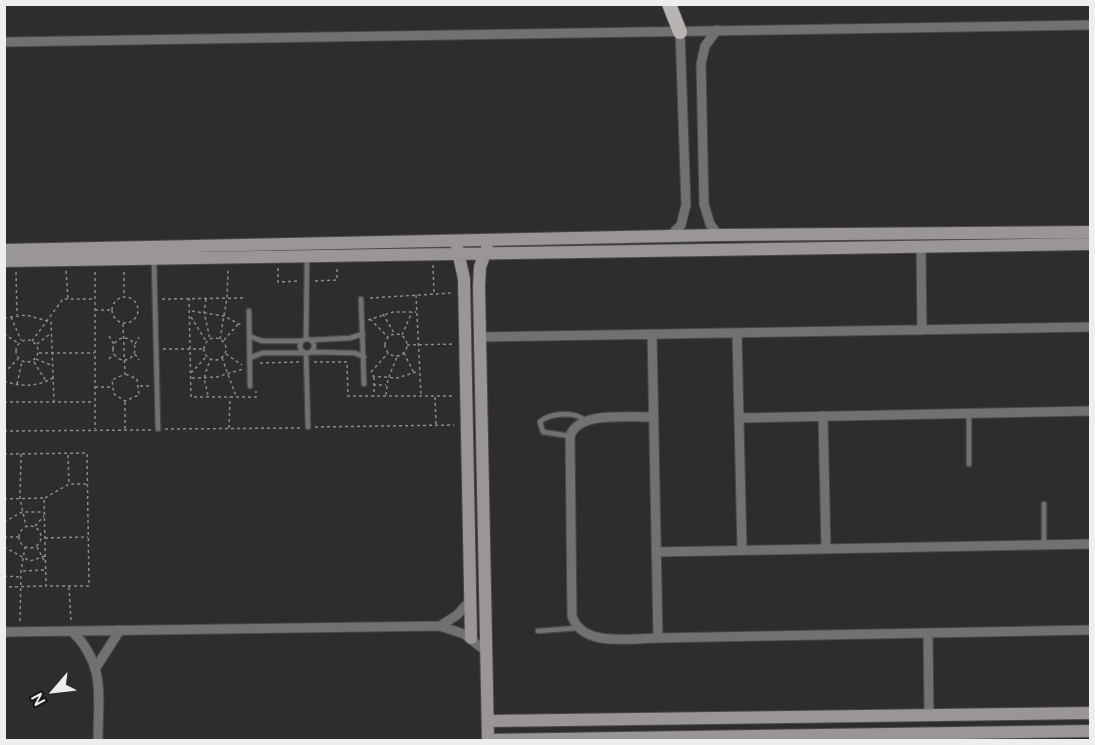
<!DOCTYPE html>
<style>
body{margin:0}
#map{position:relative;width:1095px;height:745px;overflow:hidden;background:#2e2c2f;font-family:Manrope,sans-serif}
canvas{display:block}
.frame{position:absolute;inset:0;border:6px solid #efeeef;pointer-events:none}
.north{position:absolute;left:24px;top:661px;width:60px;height:60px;-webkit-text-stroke:4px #161516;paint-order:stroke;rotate:242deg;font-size:16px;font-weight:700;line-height:24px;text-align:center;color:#efeeef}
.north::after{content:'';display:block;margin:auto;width:21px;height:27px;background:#efeeef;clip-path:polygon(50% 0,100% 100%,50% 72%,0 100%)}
</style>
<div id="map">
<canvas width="1095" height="745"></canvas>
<div class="frame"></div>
<div class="north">N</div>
</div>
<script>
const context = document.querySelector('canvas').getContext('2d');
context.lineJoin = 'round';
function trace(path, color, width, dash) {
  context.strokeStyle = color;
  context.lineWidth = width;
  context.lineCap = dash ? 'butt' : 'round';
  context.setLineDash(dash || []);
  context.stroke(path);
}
const lane = new Path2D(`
 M154,261L158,429
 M361,299L364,384
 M249,311L250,386
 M249,336L262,341H301
 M300 346a7 7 0 1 1 14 0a7 7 0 1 1-14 0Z
 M306,339L307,257
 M311,340L350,338L363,334
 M311,352L355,353L364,357
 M306,353L308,427
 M250,358L262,353H304
 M570,436L543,432L540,422C549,413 575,411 584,420
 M969,464V414
 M1044,504V545
 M538,631L577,628`);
const street = new Path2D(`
 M717,30L705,46L701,64L704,204L710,224L718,235
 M4,42L1090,25
 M670,236L681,225L686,205L680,32
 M921,247L922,330
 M737,333L742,550
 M652,334L658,638
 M481,337L1090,327
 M823,416L826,549
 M653,417C630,418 579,410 570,436L572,616C582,648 631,638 658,638L1090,630
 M739,418L1090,411
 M656,552L1090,544
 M440,626L457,615L470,601
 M72,631C106,665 98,696 98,740
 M4,632L440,626L464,634L487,652
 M928,634L929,716
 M97,666L120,630`);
const secondary = new Path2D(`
 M457,247L464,279L471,638
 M487,248L480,267L479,287L488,740
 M4,250L718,235L1090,232
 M4,261L1090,244
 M488,721L1090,713
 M488,740L1090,731`);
const primary = new Path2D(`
 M669,4L680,32`);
trace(lane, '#49474a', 7);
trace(street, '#49474a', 11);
trace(secondary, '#49474a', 14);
trace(primary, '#49474a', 16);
trace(new Path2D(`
 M433,265L434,294
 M278,268V282L299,281
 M66,271L68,299
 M16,272L17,315
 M95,272V429
 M124,272V294
 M315,281L337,280V268
 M416,295L421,395
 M112 310a13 13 0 1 1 26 0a13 13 0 1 1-26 0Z
 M189,298L191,397H256V391
 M370,298L452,293
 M162,299L245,298
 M206,299L204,312L210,339
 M95,310H111
 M192,311L224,316L241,325
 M383,314L394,333
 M11,317L21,340
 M191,317L206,341
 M4,318L26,315L51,322L54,402
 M370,319L388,337
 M368,320L393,312H416
 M123,324L125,374L112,380L114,394L125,401L139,395L137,379L125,374
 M4,334L18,343
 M385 345a11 11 0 1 1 22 0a11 11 0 1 1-22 0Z
 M402,335L412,312
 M109,336L114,344
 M204 349a11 11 0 1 1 22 0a11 11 0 1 1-22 0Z
 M113 349a11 11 0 1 1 22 0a11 11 0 1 1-22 0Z
 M220,339L227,298L228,270
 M224,340L239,323
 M16 351a11 11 0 1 1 22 0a11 11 0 1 1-22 0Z
 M32,341L63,299H94
 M37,344L50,334
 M135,344L139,337
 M407,345L455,344
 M163,349H203
 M39,353H94
 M404,353L414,373
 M135,354L139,360
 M226,354L242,365
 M222,358L236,396
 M36,359L51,365
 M109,359L114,354
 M34,362L46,381
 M314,362H347L348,396H454
 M260,363L300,362
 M371,372L388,353
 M4,373L18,359
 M191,373L206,357
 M372,376L397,378L419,371
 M374,377V396
 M192,378L217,377L243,369
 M4,381C21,387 36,387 53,378
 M17,384L22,361
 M373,385H386
 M140,386H150
 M95,387H111
 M208,395L204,378L210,360
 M386,395L388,379L397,357
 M435,397L436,425
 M4,402H94
 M125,402V430
 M315,427L454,425
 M229,428L230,397
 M165,429L301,428
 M4,431L151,430
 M4,454L87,453L89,586H46
 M21,454L20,499L26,526
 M68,455L69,483
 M45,498L69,484H87
 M4,499L44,498L46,586L4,587
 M4,522L22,512H44
 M19 537a11 11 0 1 1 22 0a11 11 0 1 1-22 0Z
 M35,526L44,516
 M4,537H18
 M45,538L88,537
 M4,547L30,561L45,556
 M37,547L45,562
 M23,571L45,570
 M4,576L20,577
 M69,587L71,621
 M20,621L21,571L25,547`), '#8b8a8c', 1.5, [3, 3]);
trace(lane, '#727170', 4.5);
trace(street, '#727170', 9);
trace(secondary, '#999695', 12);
trace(primary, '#b7b4b2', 14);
</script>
